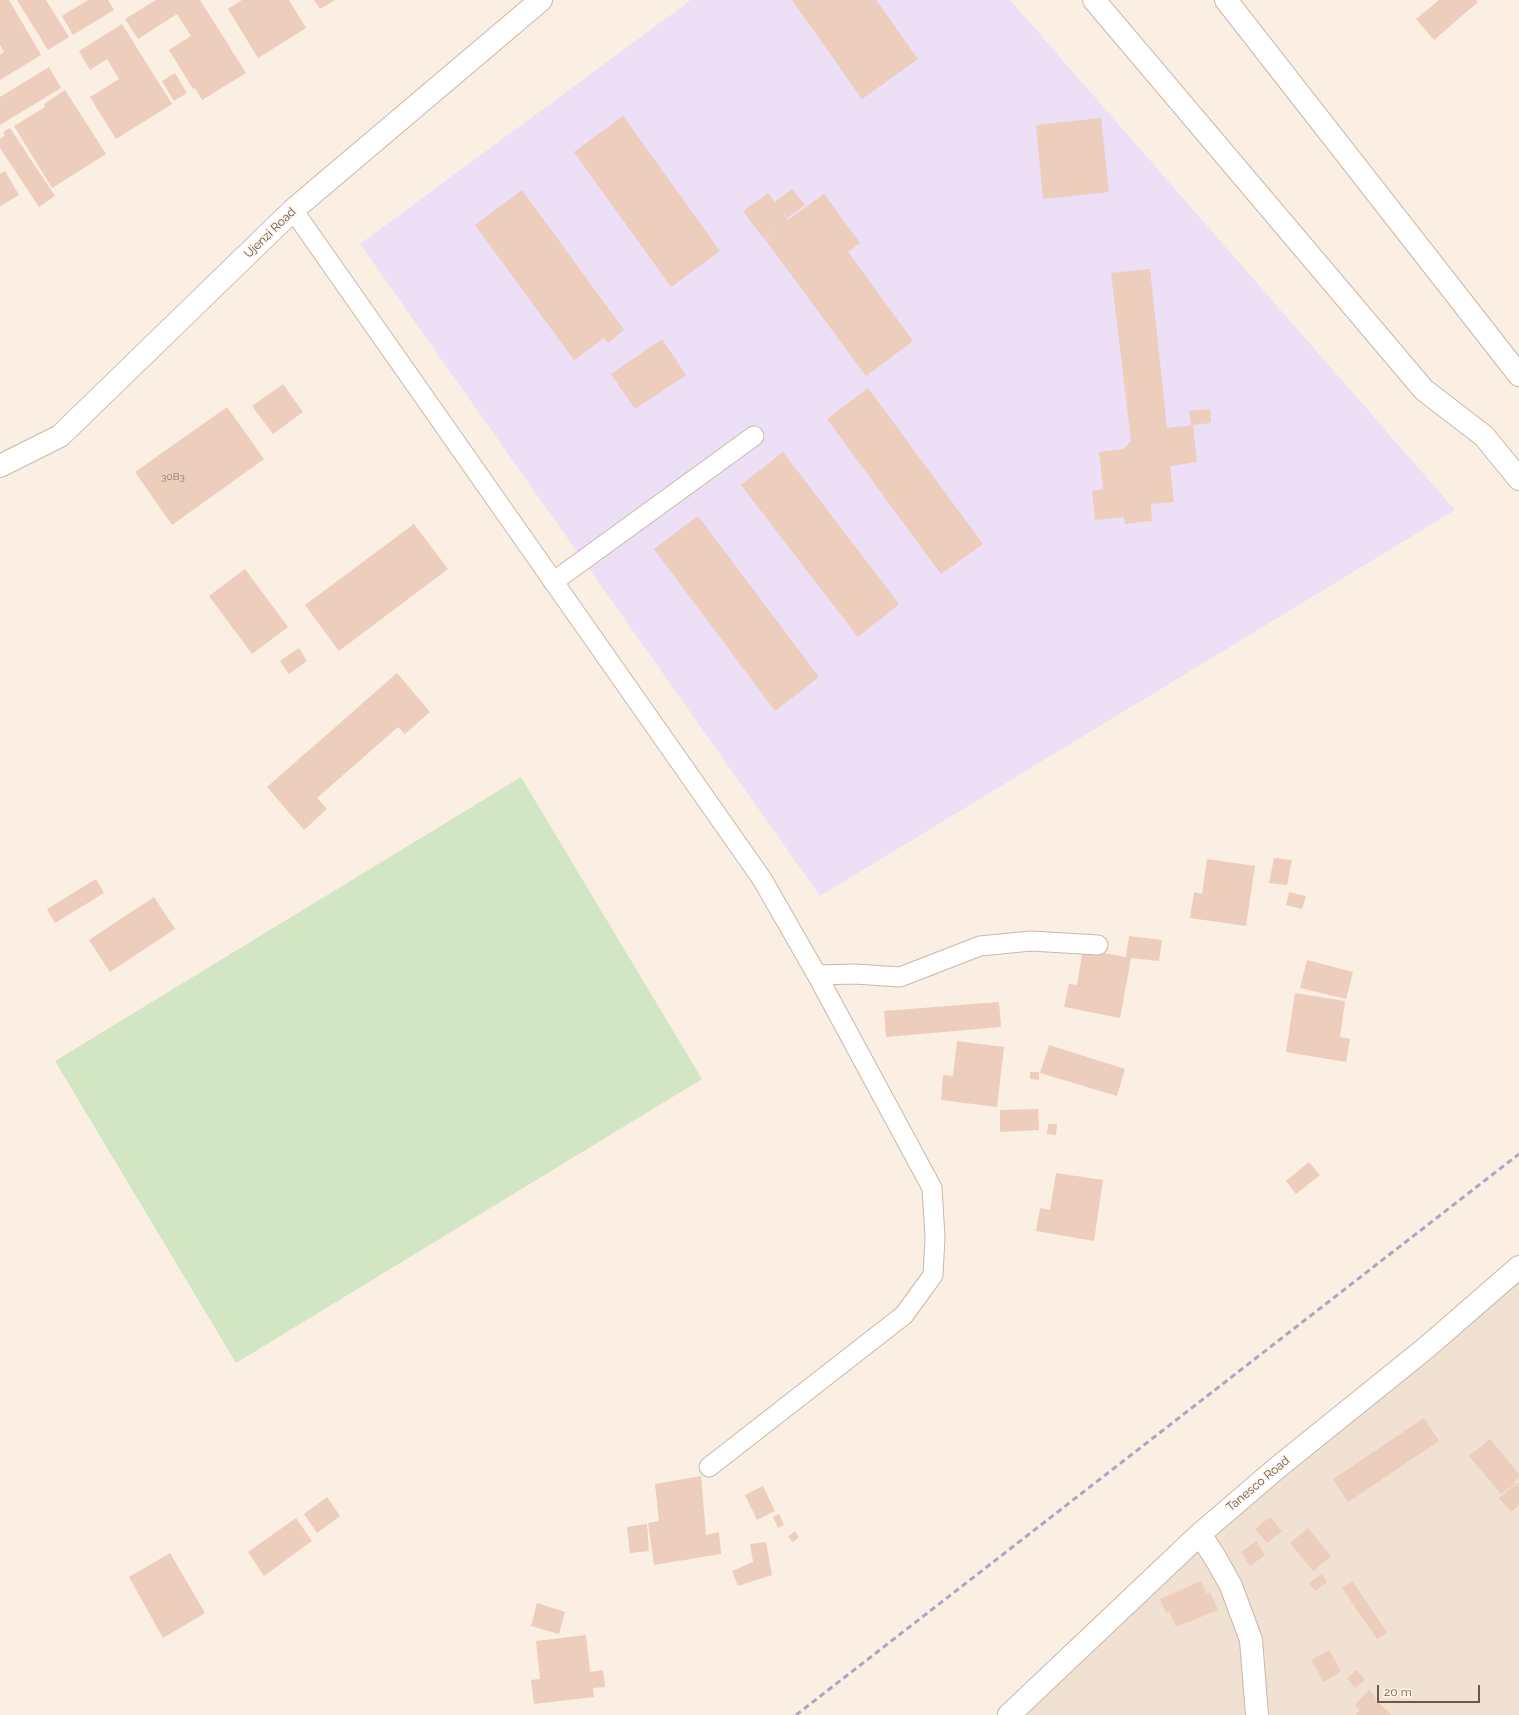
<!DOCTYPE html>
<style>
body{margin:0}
#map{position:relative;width:1519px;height:1715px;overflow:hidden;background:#faefe2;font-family:Raleway,sans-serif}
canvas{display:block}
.scale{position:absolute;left:1377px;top:1685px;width:103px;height:18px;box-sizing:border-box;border:2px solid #6f564b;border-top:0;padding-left:5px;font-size:12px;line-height:14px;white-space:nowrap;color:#6f564b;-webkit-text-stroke:3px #fdf4e8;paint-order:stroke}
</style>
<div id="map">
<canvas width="1519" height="1715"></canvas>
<div class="scale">20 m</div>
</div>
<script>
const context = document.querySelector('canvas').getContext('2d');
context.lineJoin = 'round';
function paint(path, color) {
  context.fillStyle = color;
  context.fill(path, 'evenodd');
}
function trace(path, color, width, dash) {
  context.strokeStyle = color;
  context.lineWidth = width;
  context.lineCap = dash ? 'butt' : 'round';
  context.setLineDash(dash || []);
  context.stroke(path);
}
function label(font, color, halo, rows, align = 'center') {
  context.font = font + ' Raleway,sans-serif';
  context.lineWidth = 3;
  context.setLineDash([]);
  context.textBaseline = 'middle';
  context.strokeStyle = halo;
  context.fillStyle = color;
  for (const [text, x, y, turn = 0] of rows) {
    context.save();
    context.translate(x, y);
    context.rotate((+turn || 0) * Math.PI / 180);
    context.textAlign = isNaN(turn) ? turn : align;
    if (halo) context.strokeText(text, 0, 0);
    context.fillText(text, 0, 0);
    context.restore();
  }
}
paint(new Path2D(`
 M1519,1267V1715H1006Z`), '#f1e1d2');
paint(new Path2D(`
 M691,0H1010L1455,510L820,896L360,244Z`), '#ecdff6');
paint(new Path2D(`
 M521,777L702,1079L236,1363L55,1061Z`), '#d3e6c3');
paint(new Path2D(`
 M0,0H9L41,55L0,80V55L4,52L0,45Z
 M17,0H46L69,37L48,50Z
 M88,0H108L114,10L73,35L62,16Z
 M156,0H200L246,73L202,100L195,88L193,89L169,50L191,36L177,14L138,39L125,19Z
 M242,0H289L306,28L258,58L228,9Z
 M314,0H335L320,9Z
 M792,0H876L918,59L862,99Z
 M1439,0H1476L1478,2L1434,40L1416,19Z
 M122,24L172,104L116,139L90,97L119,79L107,59L90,70L79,51Z
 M49,67L61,88L0,125V97Z
 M175,73L187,93L174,101L162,81Z
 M65,90L106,154L52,188L14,126L45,107L44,104Z
 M623,116L720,251L671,287L574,152Z
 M1101,118L1109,192L1043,199L1036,125Z
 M10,128L55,196L39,207L0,148V139L5,135L3,132Z
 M5,171L19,195L0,206V174Z
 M792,189L805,205L787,218L778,207L788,220L824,194L860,243L848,252L913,341L866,376L764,238L784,223L763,238L743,211L768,193L775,202Z
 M522,190L624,330L608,343L604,338L574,360L475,225Z
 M1150,269L1167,428L1193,425L1197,462L1170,466L1174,502L1151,504L1152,521L1125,524L1124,517L1095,520L1092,491L1103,489L1099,452L1124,449L1131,441L1111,273Z
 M662,339L686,375L635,409L611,374Z
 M283,384L303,412L273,434L252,406Z
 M868,388L983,544L941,574L827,419Z
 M227,407L264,459L172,525L135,472Z
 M1210,409L1211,423L1191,425L1189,411Z
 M783,452L899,604L858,637L741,485Z
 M698,516L819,677L775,711L654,549Z
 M414,524L448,569L339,651L305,605Z
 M245,569L288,627L252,654L209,596Z
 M299,648L307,661L289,674L280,661Z
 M397,673L430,712L405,734L393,722L398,727L317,798L327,809L304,830L267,787Z
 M1274,858L1292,860L1287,885L1269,883Z
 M1207,859L1255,866L1246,926L1190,918L1194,892L1202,894Z
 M96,879L104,893L55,923L47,909Z
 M1289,892L1306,896L1302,909L1286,905Z
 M154,897L175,929L110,972L89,940Z
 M1129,936L1162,940L1159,961L1131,958L1120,1018L1064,1007L1069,984L1077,985L1083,949L1126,957Z
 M1307,960L1353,972L1346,999L1300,988Z
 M1295,993L1345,1001L1340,1037L1350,1039L1346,1062L1286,1052Z
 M999,1002L1001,1027L886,1037L884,1011Z
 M957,1041L1004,1047L997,1107L941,1100L943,1075L953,1076Z
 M1049,1045L1125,1069L1117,1096L1040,1073Z
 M1030,1072H1039V1080L1030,1079Z
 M1038,1109L1039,1130L1000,1132V1110Z
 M1048,1124H1057L1056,1135L1047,1134Z
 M1309,1162L1320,1175L1296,1194L1286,1181Z
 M1056,1173L1103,1180L1094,1241L1036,1231L1040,1208L1050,1210Z
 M1424,1418L1439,1441L1348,1502L1333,1479Z
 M1490,1439L1519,1474V1477L1514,1482L1515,1484L1501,1494L1469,1456Z
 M701,1476L706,1535L719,1532L721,1554L654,1565L648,1523L659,1521L655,1484Z
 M1519,1482V1505L1511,1512L1499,1498Z
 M763,1486L775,1511L757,1520L745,1495Z
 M327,1497L340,1516L317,1533L304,1514Z
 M779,1514L784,1525L778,1528L773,1517Z
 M1270,1517L1282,1531L1267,1543L1255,1529Z
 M296,1518L312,1541L264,1576L248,1552Z
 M647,1524L649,1551L630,1553L627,1527Z
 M1308,1528L1331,1556L1313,1571L1290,1543Z
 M795,1531L799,1537L793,1542L788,1537Z
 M1256,1541L1265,1555L1250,1566L1241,1552Z
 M766,1542L772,1575L738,1586L732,1571L753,1562L750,1544Z
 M170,1553L205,1613L163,1638L129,1577Z
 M1322,1574L1327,1582L1315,1591L1309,1583Z
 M1201,1581L1207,1594L1210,1592L1218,1610L1176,1627L1169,1611L1166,1613L1160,1599Z
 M1352,1581L1387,1632L1377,1639L1342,1588Z
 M537,1603L565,1612L559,1634L531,1626Z
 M586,1635L590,1672L603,1670L605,1687L593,1688L594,1697L534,1704L531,1680L540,1679L536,1641Z
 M1329,1650L1341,1671L1324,1682L1311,1660Z
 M1357,1670L1365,1680L1355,1688L1347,1678Z
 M1369,1690L1376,1697L1374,1699L1392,1715H1355L1360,1710L1355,1705Z`), '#edcdbc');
const service = new Path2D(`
 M293,210L762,879L817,975L932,1188L935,1237L933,1275L904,1315L709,1467
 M553,582L754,436
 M817,975L855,974L900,977L980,946L1031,941L1098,945`);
const minor = new Path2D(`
 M1094,0L1424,390L1484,436L1519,479
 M1200,1534L1216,1559L1231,1586L1251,1640L1257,1715
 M1009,1715L1200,1534L1277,1468L1427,1347L1519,1267`);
const tertiary = new Path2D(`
 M1226,0L1519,375
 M0,466L60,436L293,210L541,0`);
trace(service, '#c9b7aa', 21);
trace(minor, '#c9b7aa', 24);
trace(tertiary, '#c9b7aa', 24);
trace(service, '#fff', 19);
trace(minor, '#fff', 22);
trace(tertiary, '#fff', 22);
trace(new Path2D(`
 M796,1715L1519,1154`), '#b1a3c1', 3, [6, 4]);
label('10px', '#8e7467', null, [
 ["30B3",173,477]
]);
label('12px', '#6f564b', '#fdf4e8', [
 ["Ujenzi Road",270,233,-44],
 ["Tanesco Road",1258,1484,-40]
]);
</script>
